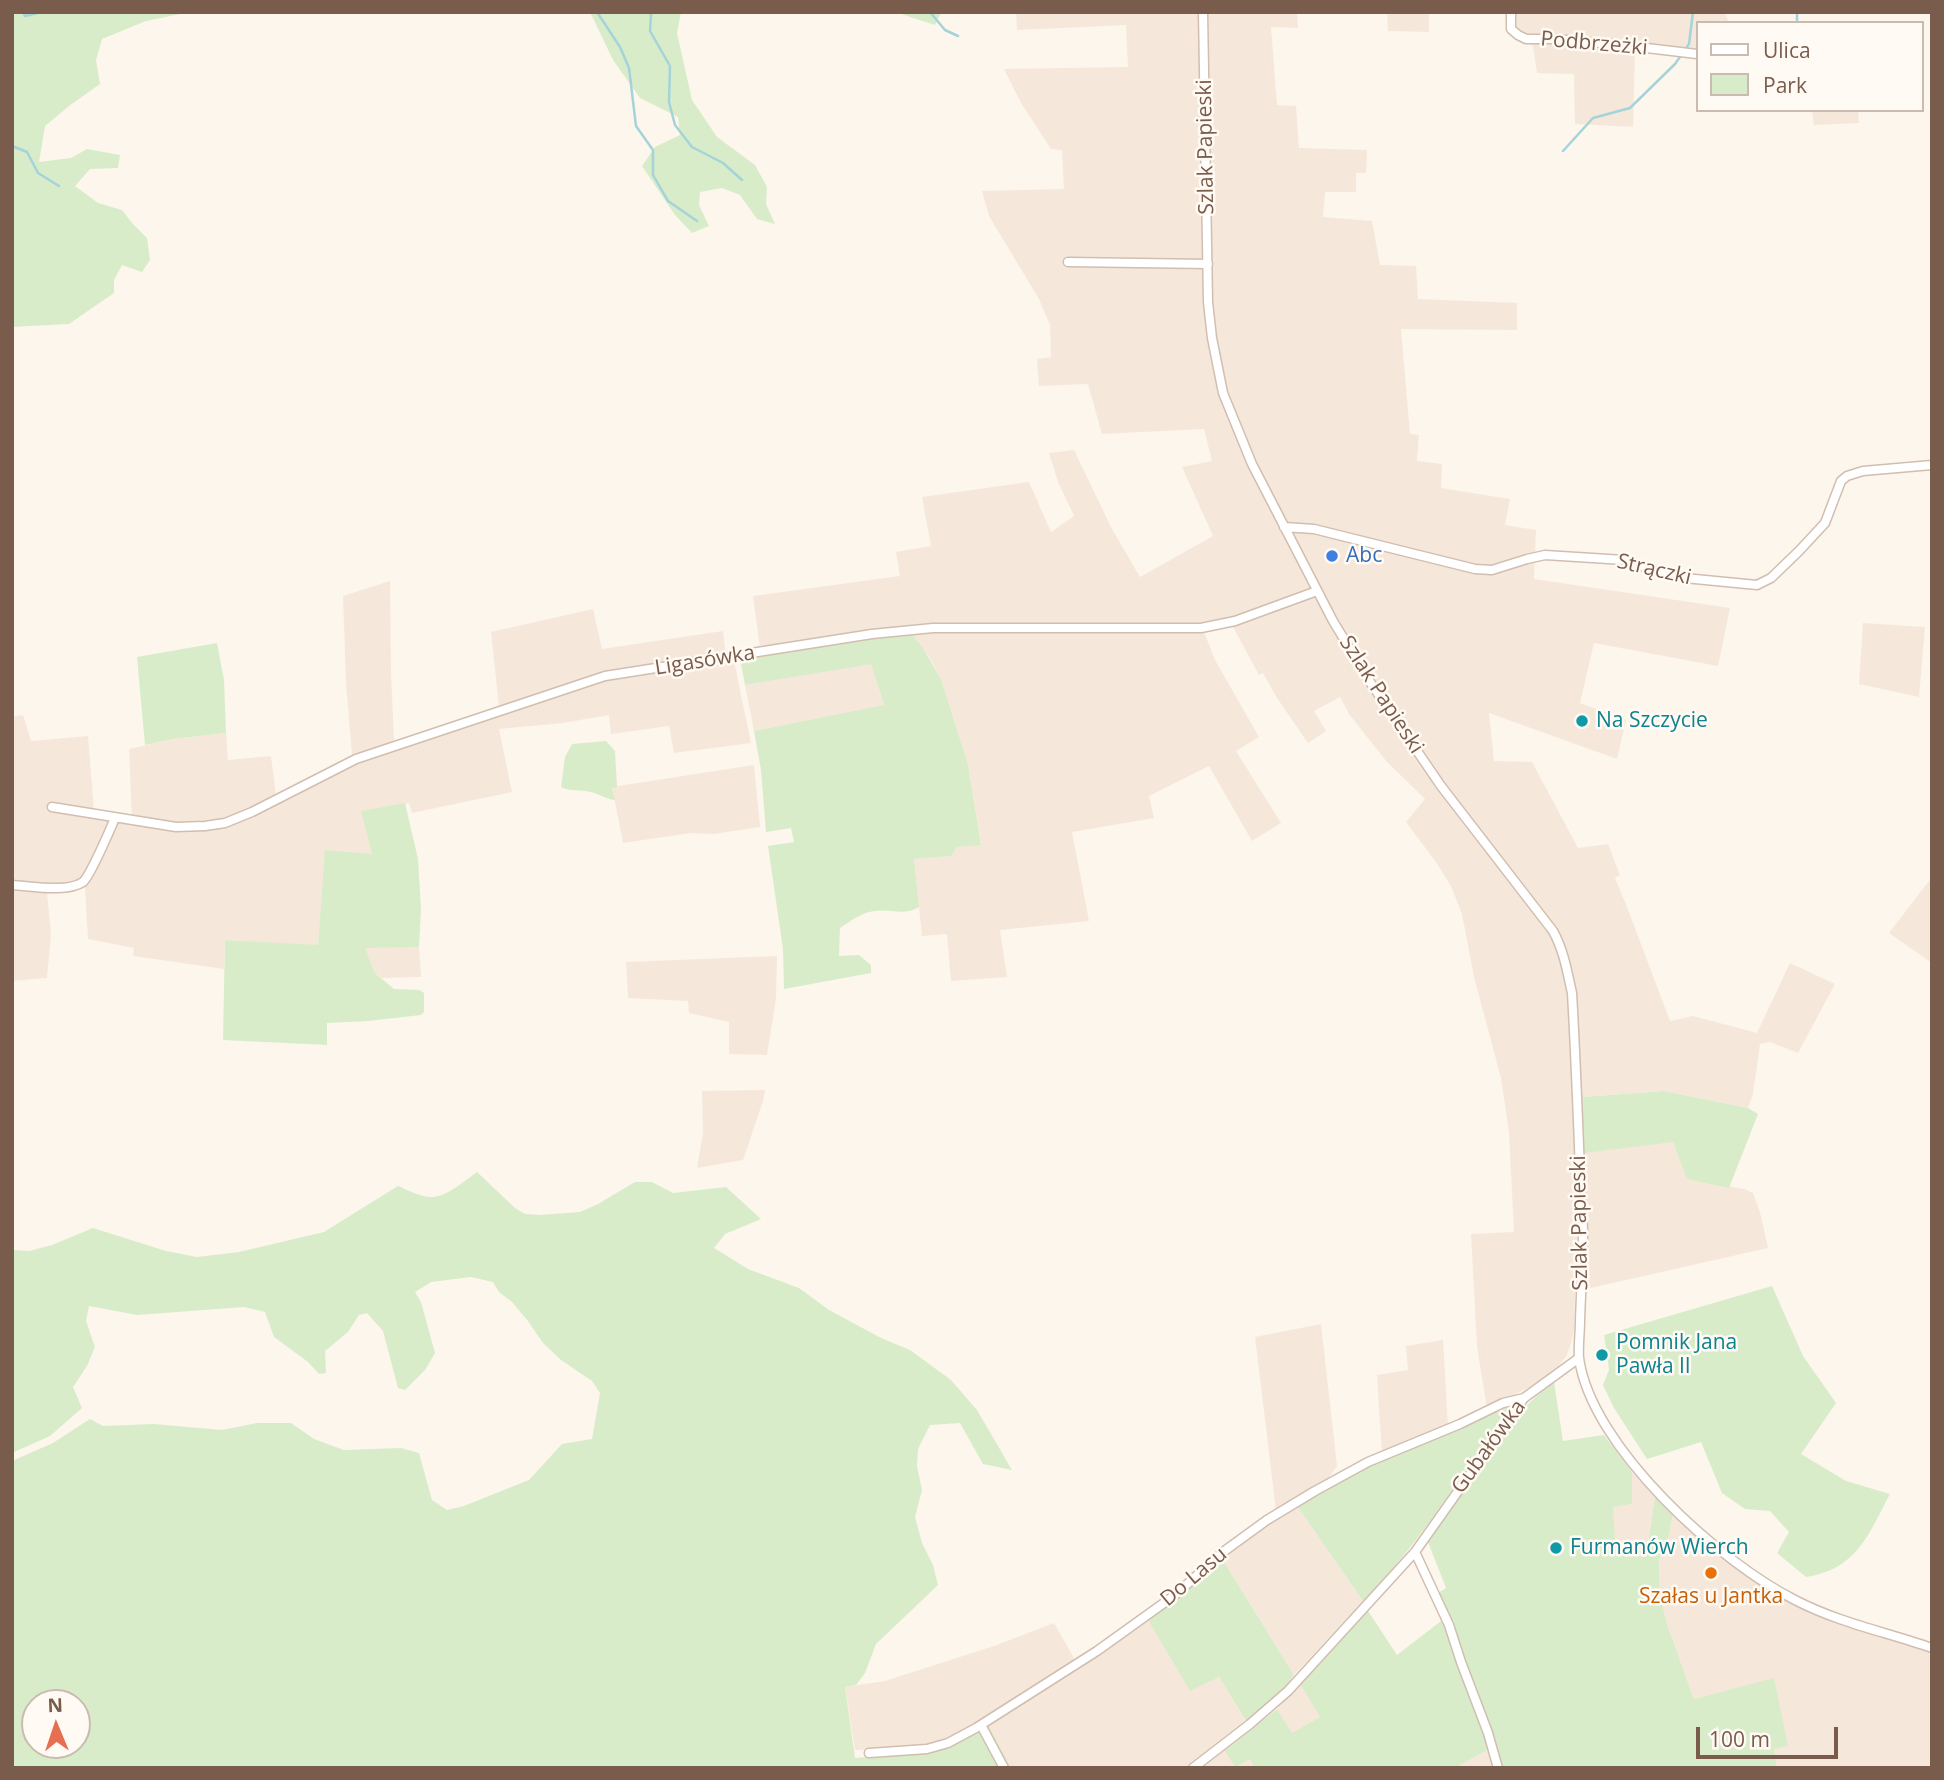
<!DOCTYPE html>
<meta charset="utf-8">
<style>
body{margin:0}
#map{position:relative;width:1944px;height:1780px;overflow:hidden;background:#fdf6ec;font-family:"Open Sans",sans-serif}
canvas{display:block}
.frame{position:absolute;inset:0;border:14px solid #7a5c4d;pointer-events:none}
.legend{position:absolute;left:1696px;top:21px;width:228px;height:91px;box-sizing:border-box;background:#fffaf3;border:2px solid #cabbb1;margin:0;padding:9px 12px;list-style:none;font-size:21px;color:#7a5c4d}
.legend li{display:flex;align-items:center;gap:14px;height:35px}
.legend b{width:35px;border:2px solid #cabbb1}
.north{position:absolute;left:21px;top:1689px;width:70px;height:70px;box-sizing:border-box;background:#fffaf3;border:2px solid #cabbb1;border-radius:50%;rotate:358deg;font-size:19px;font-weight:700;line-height:28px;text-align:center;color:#7a5c4d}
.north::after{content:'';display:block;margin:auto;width:24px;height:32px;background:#e76f51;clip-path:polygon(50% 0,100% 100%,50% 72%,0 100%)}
.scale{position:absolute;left:1696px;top:1727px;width:142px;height:32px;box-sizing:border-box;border:4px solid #7a5c4d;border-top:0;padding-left:9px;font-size:21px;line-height:24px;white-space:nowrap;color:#7a5c4d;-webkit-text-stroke:5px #fffaf3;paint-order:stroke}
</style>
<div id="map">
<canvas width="1944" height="1780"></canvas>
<div class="frame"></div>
<ul class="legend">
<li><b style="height:9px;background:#fff"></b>Ulica</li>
<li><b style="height:19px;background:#d8ecc9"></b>Park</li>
</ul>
<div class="north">N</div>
<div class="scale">100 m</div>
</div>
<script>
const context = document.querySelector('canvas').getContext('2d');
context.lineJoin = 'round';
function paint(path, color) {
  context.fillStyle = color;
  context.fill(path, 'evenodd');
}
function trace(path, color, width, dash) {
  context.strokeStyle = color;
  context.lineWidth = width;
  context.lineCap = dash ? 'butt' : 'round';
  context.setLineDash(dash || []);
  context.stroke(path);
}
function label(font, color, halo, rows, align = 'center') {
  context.font = font + ' "Open Sans",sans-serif';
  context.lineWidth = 5;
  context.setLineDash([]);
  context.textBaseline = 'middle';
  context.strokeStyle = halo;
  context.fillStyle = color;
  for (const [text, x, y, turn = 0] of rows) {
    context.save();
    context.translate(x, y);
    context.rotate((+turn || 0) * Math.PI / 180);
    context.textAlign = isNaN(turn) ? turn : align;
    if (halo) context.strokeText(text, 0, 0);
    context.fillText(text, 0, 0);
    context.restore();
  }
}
paint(new Path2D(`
 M1016,12H1297L1298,28L1271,27L1277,105L1296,106L1299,148L1367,150L1366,173H1356V192H1325L1323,217L1372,221L1380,265L1416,266L1418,299L1517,303V330L1401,329L1410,434L1419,435L1417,461L1442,464L1441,488L1510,499L1505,525L1536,530L1534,579L1730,608L1718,666L1594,643L1580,703L1626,720L1617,759L1489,713L1494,761L1532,762L1578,848L1608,844L1620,875L1615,878L1627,907L1670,1021L1693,1016L1757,1033L1790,963L1835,984L1798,1053L1770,1042L1760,1044L1753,1094L1748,1108L1664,1091L1582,1097L1673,1142L1688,1179L1744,1189L1753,1193L1760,1212L1768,1248L1586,1289L1575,1293L1574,1330L1571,1343L1567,1355L1554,1372L1530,1387L1487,1408L1477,1347L1471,1234L1514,1232L1509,1132L1501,1078L1474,977L1462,914L1451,886L1436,862L1406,822L1425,799L1387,762L1349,714L1340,697L1314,711L1326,731L1308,743L1277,698L1263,673L1259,675L1232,625L1204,632L1215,660L1259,737L1236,751L1281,823L1252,841L1209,766L1149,796L1154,818L1072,832L1089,921L1000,930L1007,977L951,981L947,934L922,936L914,859L951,856L957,847L981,844L968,764L941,679L932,662L923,648L864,639L761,656L753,596L900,576L896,552L931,546L922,497L1029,482L1051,532L1074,516L1058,482L1049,453L1074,450L1112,529L1140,577L1213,536L1182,467L1212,461L1204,429L1102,434L1088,384L1039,386L1037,359L1051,357L1050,325L1039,299L989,216L982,191L1064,189L1062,150L1051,149L1021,103L1004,69L1128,67L1126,25L1017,30Z
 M1387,12H1429V32L1388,31Z
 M1506,12H1725L1729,23H1697V57L1635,50L1633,127L1575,124L1574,74L1537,73L1533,46L1509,34Z
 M1812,110H1858L1859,123L1814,125Z
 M390,581L391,671L394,742L352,756L346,682L343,596Z
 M593,609L602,649L723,631L726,656L624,670L605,671L499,707L491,632Z
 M1863,623L1925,627L1919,697L1859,684Z
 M734,661L751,743L674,753L669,726L611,734L609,715L563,723L499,729L512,792L412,813L409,803L362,811L372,854L323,885L318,946L225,940L224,969L133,956L134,948L88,939L85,886L71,890L47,892L51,934L47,978L12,981V717L23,715L31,741L88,736L94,811L132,818L129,749L173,739L226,733L228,760L271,756L276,796L350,765L572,689L609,679Z
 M871,663L884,706L754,731L745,685Z
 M754,765L760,827L714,834L691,833L623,843L612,787Z
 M1932,877V963L1889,933Z
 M364,947H419L421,977L382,978L375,973Z
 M777,956L776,999L767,1055L729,1054V1022L689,1013L688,1001L628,998L626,962Z
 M765,1090L763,1101L743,1160L697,1168L703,1133L702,1091Z
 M1321,1324L1337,1466L1328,1479L1276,1511L1255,1337Z
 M1443,1340L1448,1426L1382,1454L1377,1375L1408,1370L1406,1346Z
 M1632,1472L1655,1497L1646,1557L1615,1555L1613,1507L1632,1504Z
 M1297,1506L1363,1601L1294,1675L1221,1557L1266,1525Z
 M1673,1514L1709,1546L1750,1576L1804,1609L1862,1632L1913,1643L1932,1652V1768H1777L1774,1749L1787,1746L1774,1679L1694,1699L1667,1624L1660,1596L1659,1559L1666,1550Z
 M1147,1618L1219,1677L1251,1730L1226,1751L1250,1759L1254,1768H923L901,1749L855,1750L845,1687L885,1681L994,1646L1054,1623L1079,1667Z
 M1300,1684L1320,1717L1292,1734L1277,1709Z
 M1489,1749L1495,1768H1455Z`), '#f5e8da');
paint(new Path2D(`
 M12,12H190L146,21L102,39L96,60L100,84L69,106L45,126L39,162L71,158L87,149L120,155L118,168L90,169L75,186L98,203L122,210L133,224L147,238L150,260L142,272L122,265L114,280V293L69,324L12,327Z
 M590,12H681L677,33L692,100L717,137L755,165L767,187L766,204L775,224L757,219L740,195L722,188L700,192L699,205L709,226L692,233L675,215L642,166L655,147L680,135L678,117L640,98L613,60Z
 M895,12H940L941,13L935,25Z
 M911,634L923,648L941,679L968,764L981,845L957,847L951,856L914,859L919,907C904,916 892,909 875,911C862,912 851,921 840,928L839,956L859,955L871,965V973L784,989L783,949L768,846L794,842L791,828L766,832L761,770L754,731L884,705L871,664L745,685L741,664L742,660L864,639Z
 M217,643L224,680L226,733L173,739L145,745L137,657Z
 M606,741L615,751L617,787L612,788L615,800C605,799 600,794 591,792C581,789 570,792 561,787L565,757L572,744Z
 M405,803L418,859L421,909L419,947L365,948L375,973L394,989L420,990L424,993V1012L421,1015L368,1021L327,1023V1045L223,1040L225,940L318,945L325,850L372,854L361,811Z
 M1664,1091L1748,1108L1758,1114L1729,1188L1687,1179L1673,1142L1584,1153L1582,1097Z
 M477,1172L515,1208L525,1214L540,1215L580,1212L598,1204L635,1182H652L673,1193L726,1187L761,1219L725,1234L714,1248L748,1269L799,1288L829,1310L881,1338L910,1350L951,1380L977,1410L1012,1470L983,1464L960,1423L930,1425L918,1449L917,1466L922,1490L915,1517L922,1543L933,1565L938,1585L876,1644L865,1673L856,1685L845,1687L855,1758L927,1752L988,1724L1011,1768H12V1461L53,1443L90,1419L103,1426L154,1424L222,1430L257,1423H291L314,1439L344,1450L401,1448L419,1453L432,1500L447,1510L464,1506L529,1480L562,1444L592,1439L600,1393L592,1381L561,1360L543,1343L528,1321L512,1302L499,1292L493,1282L471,1277L431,1282L415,1292L421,1302L435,1353L425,1370L405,1390L398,1388L383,1331L367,1313L359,1315L348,1332L325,1351L326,1373L319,1374L308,1362L274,1337L265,1312L244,1307L137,1315L89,1306L86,1321L95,1347L87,1366L73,1387L82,1408L50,1436L12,1453V1250L29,1251L52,1245L93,1228L166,1251L197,1257L239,1252L324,1232L398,1186C408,1190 420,1197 431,1197C445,1198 466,1180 477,1172ZM35,1703H77V1745H35Z
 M1772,1286L1803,1356L1836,1403L1801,1454L1846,1481L1890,1494C1868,1535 1857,1569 1806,1577L1777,1553L1789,1532L1770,1511L1745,1509L1722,1493L1701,1442L1647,1459L1614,1408L1603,1385L1609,1370L1604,1335Z
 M1554,1382L1563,1441L1604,1435L1632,1472V1504L1613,1507L1616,1554L1646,1557L1655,1497L1673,1514L1666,1550L1659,1559L1660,1596L1667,1624L1694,1699L1774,1678L1788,1746L1774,1749L1777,1768H1502L1468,1669L1438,1593L1446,1588L1428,1542C1463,1490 1504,1418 1554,1382Z
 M1508,1405H1510L1511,1408L1499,1421C1456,1483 1416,1548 1363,1601L1297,1506L1342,1478Z
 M1221,1557L1294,1675L1284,1689L1246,1721L1219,1677L1190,1691L1147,1618Z
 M1368,1611L1397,1655L1445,1618L1489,1749L1455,1768H1254L1250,1759L1235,1767L1225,1751L1277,1709L1292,1733L1320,1717L1300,1684Z`), '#d8ecc9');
trace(new Path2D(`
 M23,12L25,16L42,12
 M597,12L620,47L629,68L636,126L653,150V175L668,201L697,221
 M649,12L651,15L650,31L670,66L669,102L675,125L692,147L723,163L742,180
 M930,12L945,30L958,36
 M1797,23V12
 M12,146L27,152L38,173L59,186
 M1563,151L1593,118L1630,108L1675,64L1689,44L1693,12`), '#a5d3da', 2.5);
const street = new Path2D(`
 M1203,12L1208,302L1212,338L1223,393L1252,464L1333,621L1370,682L1441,786L1553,931C1564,951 1567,971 1572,993C1575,1044 1577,1095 1579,1146C1580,1175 1582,1203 1583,1231C1583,1261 1581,1291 1580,1321C1580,1333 1578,1347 1579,1358C1591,1447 1720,1563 1797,1601C1840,1623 1886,1632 1932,1648
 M1511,12V29L1518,35L1526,39H1554L1613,44L1697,54
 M1068,262L1208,264
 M1284,527L1314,529L1475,569L1492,570L1527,559L1545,555L1624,560L1674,577L1757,585L1771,578L1799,551L1825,523L1841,481L1847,476L1863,471L1932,465
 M52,807L176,827L205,826L225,823L252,812L356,759L605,676L872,634L933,628H1201L1235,621L1317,591
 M12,885C31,886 67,893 83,882C90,876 110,830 115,818
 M1415,1552L1449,1625L1461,1662L1488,1733L1498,1768
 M981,1725L1004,1768
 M869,1753L927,1749L948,1743L976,1728L1097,1651L1175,1595L1223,1552L1267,1520L1315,1491L1368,1462L1460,1424L1503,1403L1524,1398
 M1193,1768L1250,1724L1288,1691L1415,1552L1524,1398L1579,1358`);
trace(street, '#d1beb0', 11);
trace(street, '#fff', 8);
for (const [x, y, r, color] of [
 [1332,556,7,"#3f7fe0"],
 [1582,721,7,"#0f9aa8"],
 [1602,1355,7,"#0f9aa8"],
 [1556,1548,7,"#0f9aa8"],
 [1711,1573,7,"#e8710a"]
]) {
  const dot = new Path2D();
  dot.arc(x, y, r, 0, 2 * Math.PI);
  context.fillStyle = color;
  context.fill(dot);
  trace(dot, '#fffaf3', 2.5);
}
label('21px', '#7a5c4d', '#fffaf3', [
 ["Podbrzeżki",1594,44,5],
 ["Szlak Papieski",1206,147,-91],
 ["Strączki",1654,570,13],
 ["Ligasówka",705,661,-9],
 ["Szlak Papieski",1381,695,57],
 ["Szlak Papieski",1580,1223,-91],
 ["Gubałówka",1489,1447,-54],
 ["Do Lasu",1194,1577,-40]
]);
label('21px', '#366cbe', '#fffaf3', [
 ["Abc",1346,556]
], 'left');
label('21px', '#0d838f', '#fffaf3', [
 ["Na Szczycie",1596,721],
 ["Pomnik Jana",1616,1343],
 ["Pawła II",1616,1367],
 ["Furmanów Wierch",1570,1548]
], 'left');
label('21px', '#c56008', '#fffaf3', [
 ["Szałas u Jantka",1711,1597]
]);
</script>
